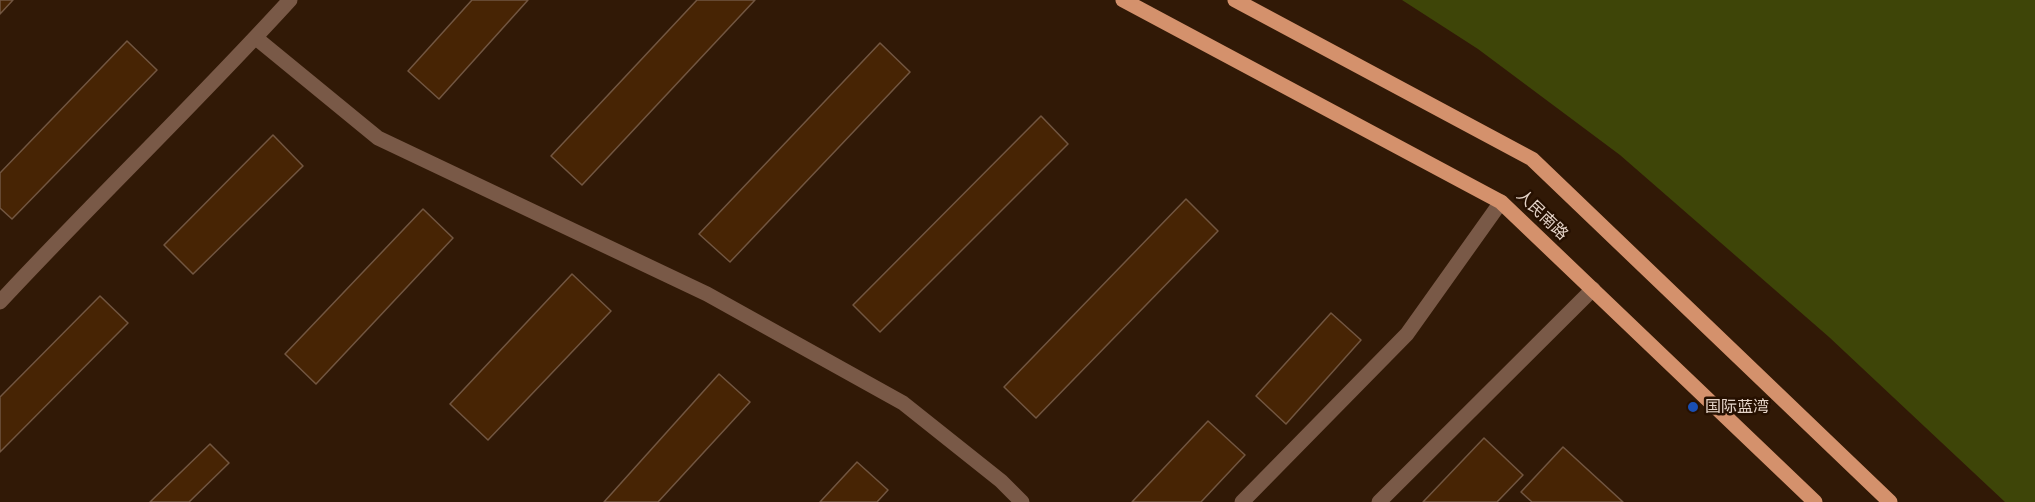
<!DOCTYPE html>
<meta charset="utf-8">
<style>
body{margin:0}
canvas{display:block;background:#311906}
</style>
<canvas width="2035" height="502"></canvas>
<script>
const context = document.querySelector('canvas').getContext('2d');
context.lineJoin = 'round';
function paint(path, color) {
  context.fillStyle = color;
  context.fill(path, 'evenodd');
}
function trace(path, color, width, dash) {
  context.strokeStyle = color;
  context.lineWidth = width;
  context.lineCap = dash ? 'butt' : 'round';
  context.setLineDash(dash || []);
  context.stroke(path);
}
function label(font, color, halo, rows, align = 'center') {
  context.font = font + ' Cabin,"Noto Sans SC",sans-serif';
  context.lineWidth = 5;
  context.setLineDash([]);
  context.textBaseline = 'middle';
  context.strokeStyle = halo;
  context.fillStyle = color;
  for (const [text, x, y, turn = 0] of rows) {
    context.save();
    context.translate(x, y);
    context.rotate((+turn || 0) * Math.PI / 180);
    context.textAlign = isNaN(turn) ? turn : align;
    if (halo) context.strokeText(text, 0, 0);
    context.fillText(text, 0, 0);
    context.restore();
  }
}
paint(new Path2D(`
 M1402,0H2035V502H2005L1829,337L1620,155L1478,49Z`), '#3e4508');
const building = new Path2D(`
 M0,0H13L0,14Z
 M472,0H528L439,99L408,71Z
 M697,0H755L582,185L551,156Z
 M127,41L157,70L12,219L0,208V173Z
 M880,43L910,72L730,262L699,234Z
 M1041,116L1068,144L880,332L853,305Z
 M273,135L303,166L193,274L164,245Z
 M1186,199L1218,231L1036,418L1004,387Z
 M423,209L453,238L316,384L285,354Z
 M572,274L611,311L488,440L450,404Z
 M100,296L128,323L0,452V397Z
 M1331,313L1361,340L1286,424L1256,396Z
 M719,374L750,402L658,502H604Z
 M1208,421L1245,455L1201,502H1132Z
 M1484,438L1523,475L1497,502H1423Z
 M210,444L229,463L189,502H150Z
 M1563,447L1623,502H1532L1521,492Z
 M857,462L888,490L877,502H820Z`);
paint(building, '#472404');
trace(building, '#725641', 1.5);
trace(new Path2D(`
 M256,38L378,138L707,294L903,403L1001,481L1022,502
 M0,302C95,200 196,103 290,0
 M1242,502L1407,334L1501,202
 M1379,502L1593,289`), '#795947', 15);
trace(new Path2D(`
 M1123,0L1501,202L1815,502
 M1235,0L1532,159L1890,502`), '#d4916c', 15);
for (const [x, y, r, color] of [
 [1693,407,6,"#1a4fb4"]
]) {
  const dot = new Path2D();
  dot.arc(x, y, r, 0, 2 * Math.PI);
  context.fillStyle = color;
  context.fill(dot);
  trace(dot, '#261000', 2);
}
label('16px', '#e5d4c8', '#261000', [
 ["人民南路",1542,215,44]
]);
label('16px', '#e5d4c8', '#261000', [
 ["国际蓝湾",1705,407]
], 'left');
</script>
